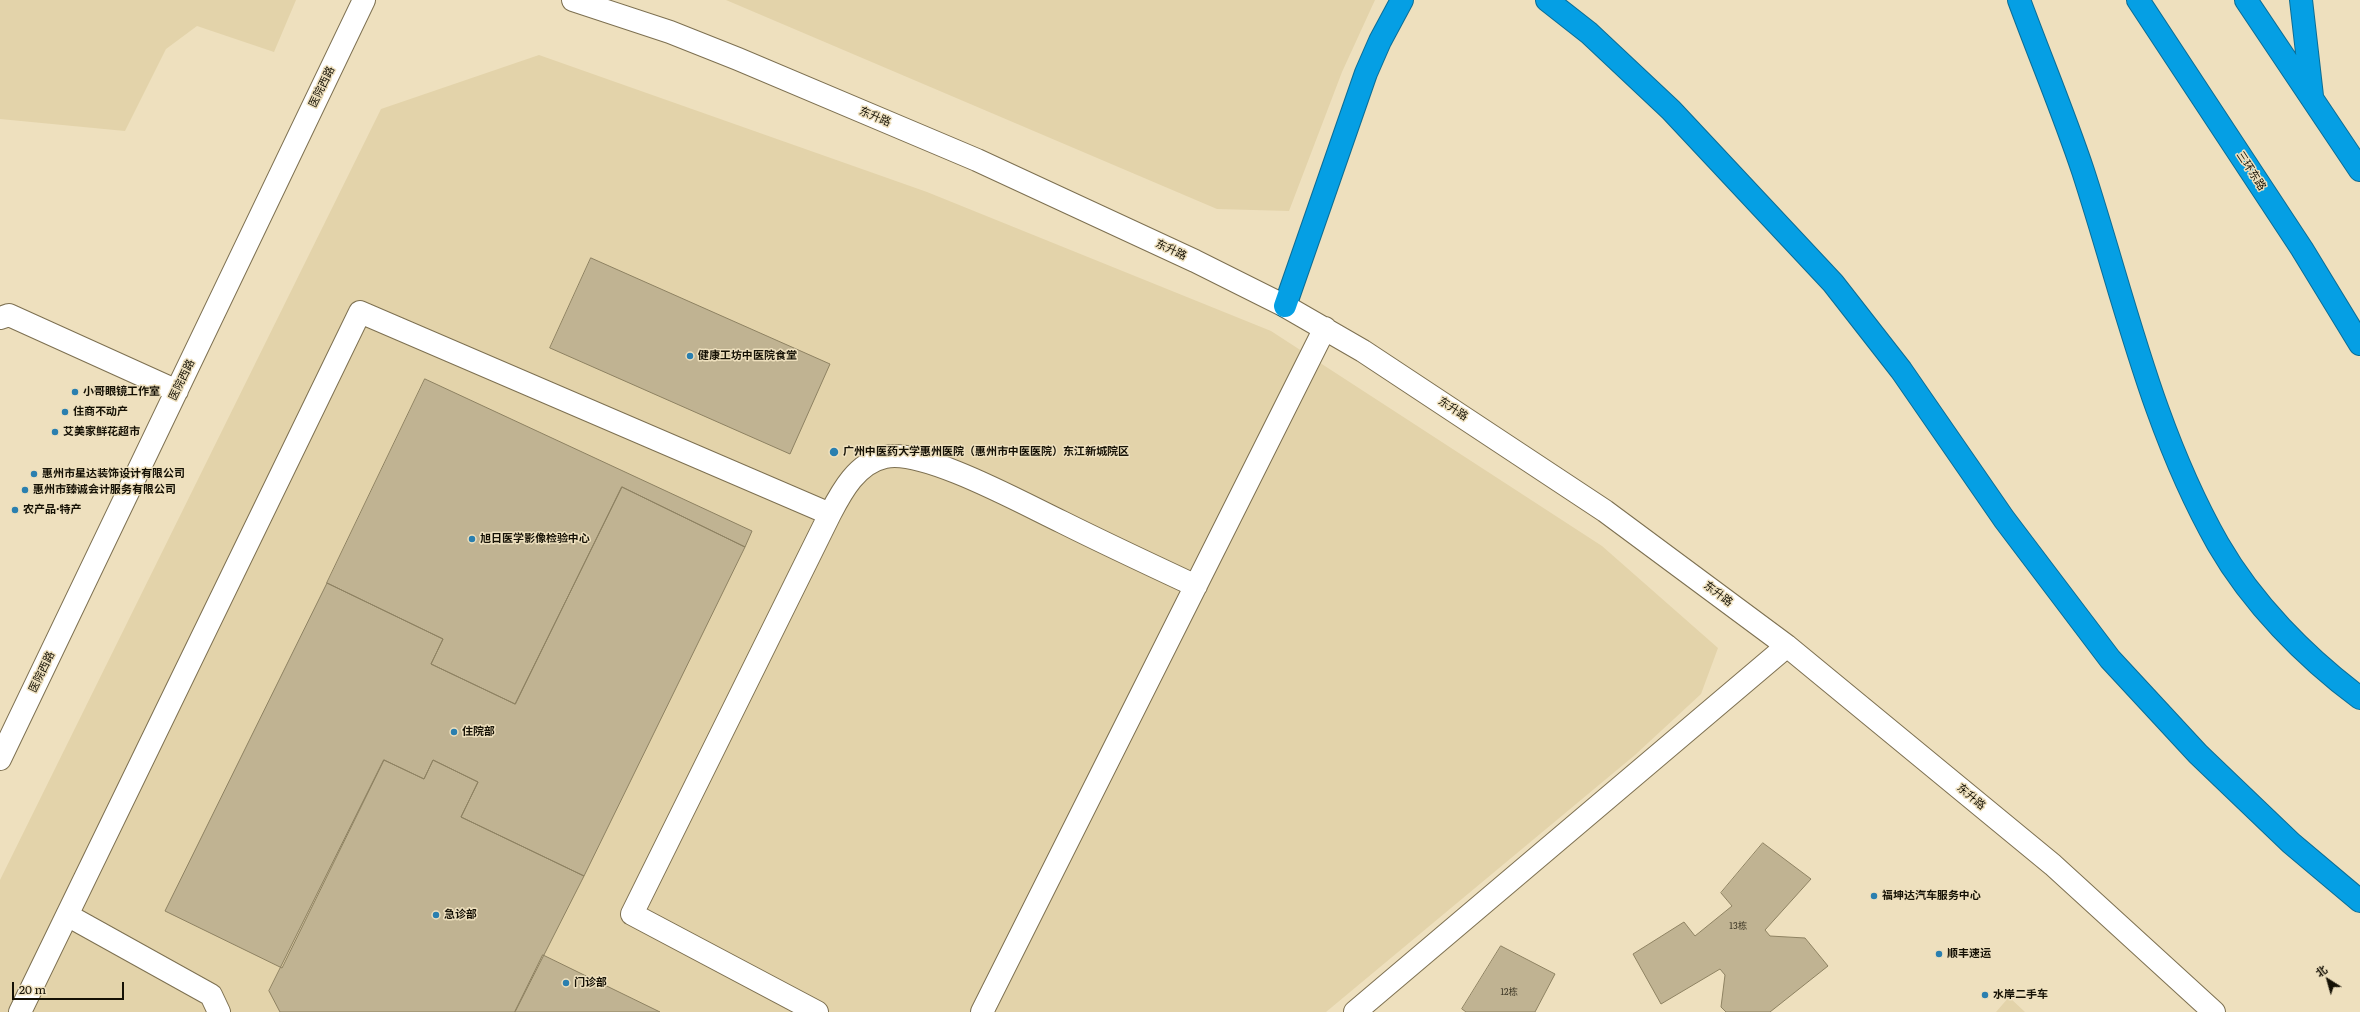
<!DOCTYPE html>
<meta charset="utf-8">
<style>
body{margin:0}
#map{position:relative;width:2360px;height:1012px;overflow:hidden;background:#eee0be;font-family:Literata,"Noto Sans SC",serif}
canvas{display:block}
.north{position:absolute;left:2308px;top:960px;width:40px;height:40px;-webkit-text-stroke:3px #eee0be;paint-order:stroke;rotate:323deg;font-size:11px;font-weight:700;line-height:16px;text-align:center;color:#151105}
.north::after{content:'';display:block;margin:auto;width:14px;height:18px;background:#151105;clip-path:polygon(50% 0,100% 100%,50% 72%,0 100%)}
.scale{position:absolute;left:12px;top:982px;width:112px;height:18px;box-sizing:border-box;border:2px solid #151105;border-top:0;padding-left:5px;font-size:12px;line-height:14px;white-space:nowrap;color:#151105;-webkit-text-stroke:3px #eee0be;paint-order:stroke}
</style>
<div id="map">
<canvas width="2360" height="1012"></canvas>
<div class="north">北</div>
<div class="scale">20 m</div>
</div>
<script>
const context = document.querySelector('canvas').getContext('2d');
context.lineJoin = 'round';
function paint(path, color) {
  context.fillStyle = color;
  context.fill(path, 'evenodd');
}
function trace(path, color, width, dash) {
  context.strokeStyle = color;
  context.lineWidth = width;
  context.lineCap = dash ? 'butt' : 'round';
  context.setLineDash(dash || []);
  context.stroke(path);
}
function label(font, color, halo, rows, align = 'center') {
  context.font = font + ' Literata,"Noto Sans SC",serif';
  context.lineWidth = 3;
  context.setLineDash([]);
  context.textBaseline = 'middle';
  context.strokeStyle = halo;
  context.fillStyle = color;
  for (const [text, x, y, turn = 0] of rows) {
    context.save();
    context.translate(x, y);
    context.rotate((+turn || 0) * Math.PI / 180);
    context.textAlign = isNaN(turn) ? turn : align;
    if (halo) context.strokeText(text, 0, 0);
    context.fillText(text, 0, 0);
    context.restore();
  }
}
paint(new Path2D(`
 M0,0H296L274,52L197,26L166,49L125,131L0,119Z
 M726,0H1375L1342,72L1289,211L1217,209Z
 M539,55L927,192L1271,331L1602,546L1718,648L1701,694L1635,755L1326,1012H0V880L381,109Z
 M2009,997L2025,1012H1996Z`), '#e3d3aa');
const building = new Path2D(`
 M591,258L830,364L790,454L550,348Z
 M425,379L752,531L745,547L622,487L515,704L431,664L443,639L327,583Z
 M622,487L745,547L584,876L461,817L478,782L433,760L424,779L384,760L282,968L165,911L327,583L443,639L431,664L515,704Z
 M384,760L424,779L433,760L478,782L461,817L584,876L515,1012H280L269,991Z
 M1763,843L1811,879L1765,930L1770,936L1805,938L1828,966L1770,1012H1726L1721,1007L1725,975L1720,969L1661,1004L1633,954L1684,922L1695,936L1732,906L1721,893Z
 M1501,946L1555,974L1535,1012H1466L1462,1009Z
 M543,955L660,1012H515Z`);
paint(building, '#c0b392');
trace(building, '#8e8262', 1);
const street = new Path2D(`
 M573,0L670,32L738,59L977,160L1195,261L1285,306L1363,351L1605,511L1787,646L2053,865L2214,1012
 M0,318L9,315L177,391
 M0,759L364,0
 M67,915L211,995L219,1012
 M20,1012L360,312L830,514
 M817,1012L632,914L830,514C842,491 857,463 885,457C923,448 1024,504 1062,522C1106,544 1151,565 1196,586
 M982,1012L1325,328
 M1355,1012L1787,646`);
const highway = new Path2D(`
 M1547,0L1589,33L1671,110L1833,283L1901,370L2004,519L2110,659L2198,754L2291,843L2360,901
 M2019,0C2040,57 2064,114 2083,171C2124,297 2152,428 2218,544C2252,603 2305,657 2360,698
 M2138,0L2302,249L2360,344
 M2246,0L2360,170
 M2301,0L2312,96
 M1285,306L1366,73L1380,41L1402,0`);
trace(street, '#7d7051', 24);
trace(highway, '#0b6d96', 24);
trace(street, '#fff', 22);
trace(highway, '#059fe4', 22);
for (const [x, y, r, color] of [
 [690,356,4,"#2a7faf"],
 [75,392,4,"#2a7faf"],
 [65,412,4,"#2a7faf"],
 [55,432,4,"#2a7faf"],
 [834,452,5,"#2a7faf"],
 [34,474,4,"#2a7faf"],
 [25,490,4,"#2a7faf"],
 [15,510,4,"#2a7faf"],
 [472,539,4,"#2a7faf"],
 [454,732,4,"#2a7faf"],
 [1874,896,4,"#2a7faf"],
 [436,915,4,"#2a7faf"],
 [1939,954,4,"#2a7faf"],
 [566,983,4,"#2a7faf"],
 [1985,995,4,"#2a7faf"]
]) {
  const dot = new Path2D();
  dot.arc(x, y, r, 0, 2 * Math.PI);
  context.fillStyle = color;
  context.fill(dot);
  trace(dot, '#eee0be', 1.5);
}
label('9px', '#403a28', null, [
 ["13栋",1738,926],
 ["12栋",1509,992]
]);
label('11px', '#151105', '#eee0be', [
 ["医院西路",322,87,-64],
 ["东升路",875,117,23],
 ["三环东路",2251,171,57],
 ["东升路",1171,250,25],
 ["医院西路",182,380,-64],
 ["东升路",1453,409,33],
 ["东升路",1718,594,37],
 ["医院西路",42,672,-64],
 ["东升路",1971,797,40]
]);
label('bold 11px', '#151105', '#eee0be', [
 ["健康工坊中医院食堂",698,356],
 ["小哥眼镜工作室",83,392],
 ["住商不动产",73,412],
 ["艾美家鲜花超市",63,432],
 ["广州中医药大学惠州医院（惠州市中医医院）东江新城院区",843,452],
 ["惠州市星达装饰设计有限公司",42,474],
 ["惠州市臻诚会计服务有限公司",33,490],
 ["农产品·特产",23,510],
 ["旭日医学影像检验中心",480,539],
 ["住院部",462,732],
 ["福坤达汽车服务中心",1882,896],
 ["急诊部",444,915],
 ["顺丰速运",1947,954],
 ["门诊部",574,983],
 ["水岸二手车",1993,995]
], 'left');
</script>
